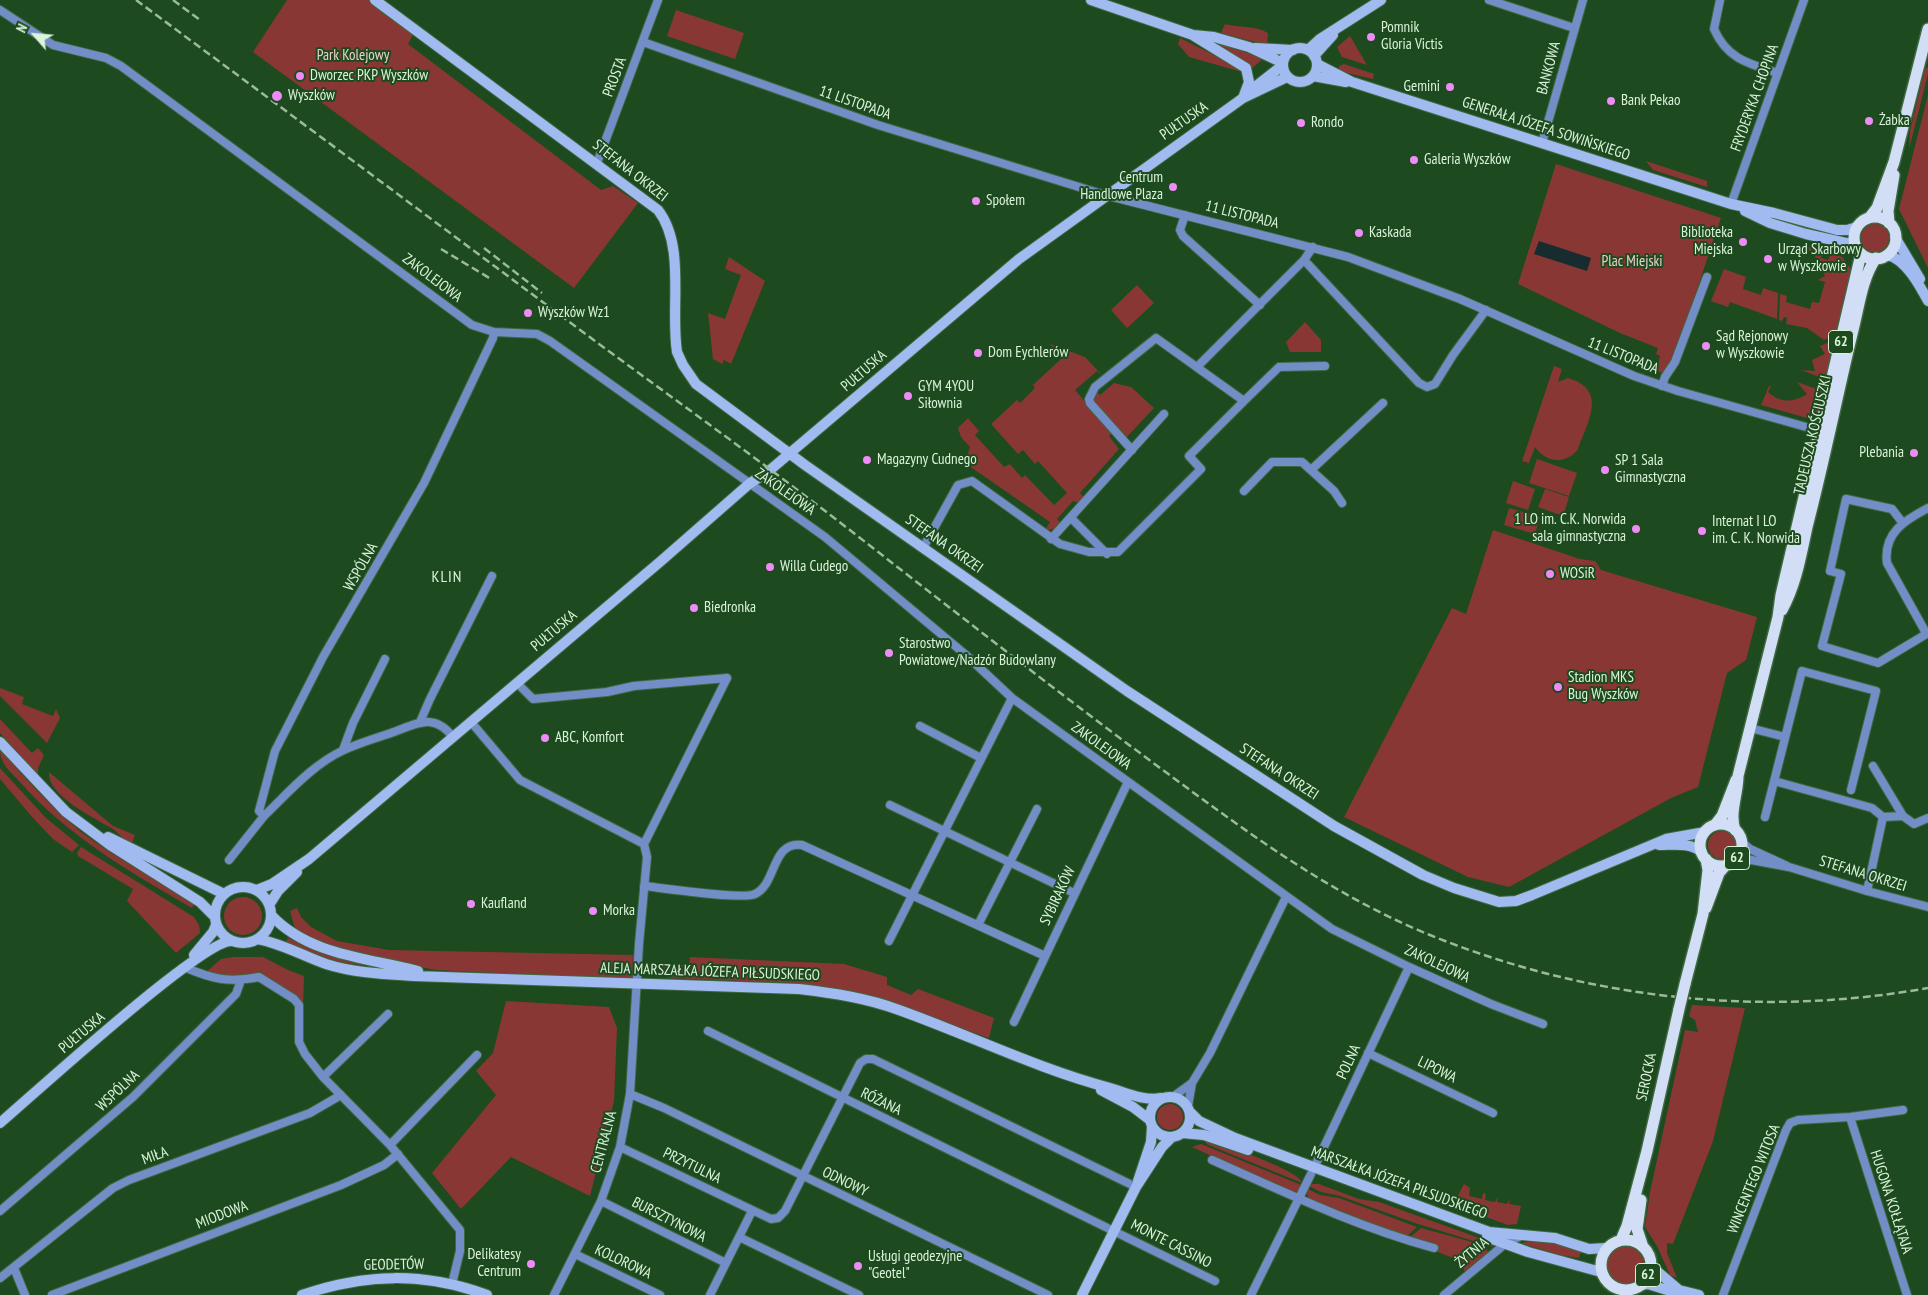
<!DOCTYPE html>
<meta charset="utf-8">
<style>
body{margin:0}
#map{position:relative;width:1928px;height:1295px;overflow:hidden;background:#1d4a1f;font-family:"PT Sans Narrow",sans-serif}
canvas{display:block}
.north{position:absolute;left:10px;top:10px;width:50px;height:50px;-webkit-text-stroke:4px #1d4a1f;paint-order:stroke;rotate:297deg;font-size:14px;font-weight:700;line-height:20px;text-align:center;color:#daf3d9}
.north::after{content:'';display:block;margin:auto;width:18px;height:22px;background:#daf3d9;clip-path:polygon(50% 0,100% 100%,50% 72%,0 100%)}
</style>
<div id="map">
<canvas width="1928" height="1295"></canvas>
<div class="north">N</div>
</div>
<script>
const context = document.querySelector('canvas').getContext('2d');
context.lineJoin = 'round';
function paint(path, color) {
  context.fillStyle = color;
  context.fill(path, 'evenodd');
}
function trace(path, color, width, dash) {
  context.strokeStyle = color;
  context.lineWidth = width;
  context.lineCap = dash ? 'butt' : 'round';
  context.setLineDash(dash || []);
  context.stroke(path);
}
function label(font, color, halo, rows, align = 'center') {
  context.font = font + ' "PT Sans Narrow",sans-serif';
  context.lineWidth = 4;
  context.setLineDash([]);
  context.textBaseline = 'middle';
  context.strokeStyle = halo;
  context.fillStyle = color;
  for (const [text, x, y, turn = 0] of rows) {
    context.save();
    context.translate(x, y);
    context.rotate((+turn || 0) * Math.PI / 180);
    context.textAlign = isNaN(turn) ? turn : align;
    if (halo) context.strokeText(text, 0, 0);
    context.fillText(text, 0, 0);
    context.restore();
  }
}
paint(new Path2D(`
 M287,0H370L414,33L408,44L601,190L613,186L638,203L574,288L253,52Z
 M676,10L744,33L735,59L667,36Z
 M1225,24C1239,28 1255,25 1268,33L1267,45L1221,33Z
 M1350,36L1367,65L1342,57L1337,47Z
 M1180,38L1234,65L1242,72L1189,57L1178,44Z
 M1211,41L1264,58L1251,69Z
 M1344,64L1374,74L1373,79L1338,71L1339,66Z
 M1928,67V74L1909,149L1910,131L1925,69Z
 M1928,95V268L1899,209Z
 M1646,161L1707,181V187L1653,170Z
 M1556,164L1721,218L1680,340L1664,374L1651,368L1654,361L1658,363L1660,356L1656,354L1658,348L1620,333L1518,284Z
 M1861 238a14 14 0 1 1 28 0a14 14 0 1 1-28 0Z
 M1806,245L1823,251L1821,258L1828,260L1831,253L1842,257L1853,272L1837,335L1824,340L1807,328L1786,324L1787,318L1784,317L1782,321L1779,320L1780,294L1787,296L1786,302L1810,309L1812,302L1819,303L1825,282L1818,280L1825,276L1812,250L1806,253Z
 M729,257L765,281L731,364L724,360L722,364L713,359L708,313L725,319L741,275L725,269Z
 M1724,269L1746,277L1743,289L1761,295L1763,288L1778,293L1777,319L1730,302L1728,307L1711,301Z
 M1137,285L1154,303L1127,328L1111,310Z
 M1305,322L1321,340V352H1290L1286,342Z
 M1836,339L1825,379L1801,370L1815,371L1812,360L1825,354L1820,346Z
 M1050,344L1085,357L1103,376L1097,371L1075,390L1112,433L1109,436L1119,449L1080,493L1085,498L1080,503L1073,501L1057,519L1061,523L1054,529L1045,530L1050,522L965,463L970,447L961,437L958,428L968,418L979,431L975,435L1004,467L1010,464L1022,478L1025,475L1054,505L1067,493L1038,461L1035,464L1023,450L1018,454L991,424L1017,400L1020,403L1035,388L1033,385L1062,358Z
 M1554,366L1562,369L1558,382L1568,378C1608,390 1588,421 1578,449C1566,465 1546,463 1535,447L1529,463L1522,461Z
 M1797,382L1822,391L1816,414L1807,418L1761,405L1769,386H1771L1768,392C1780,403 1794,403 1807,394Z
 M1114,383L1131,387L1154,408L1125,439L1093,401V393L1096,391L1100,395Z
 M1537,459L1577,473L1569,496L1529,483Z
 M1513,481L1535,489L1528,510L1506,503Z
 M1545,489L1569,497L1563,516L1538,507Z
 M1509,508L1540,517L1535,534L1504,525Z
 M1493,530L1580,559L1595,561L1601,570L1757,617L1746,660L1727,673L1698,787L1671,798L1509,887L1468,877L1344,817L1452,608L1466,614Z
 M0,688L24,697L22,704L53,716L56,709L60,718L47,743L0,696Z
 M0,719L32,753L38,748L44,755L38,768V774L37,775L0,733Z
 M0,750C26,779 51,807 81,832C117,859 157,880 195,903L192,908C130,872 67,836 19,781C11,772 0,764 0,750Z
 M0,768L46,818L79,845L72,852L53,839L33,818L0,779Z
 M49,772L113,826L135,835L132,843C125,841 119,834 113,829C95,818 47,796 49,772Z
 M1708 845a14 14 0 1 1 28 0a14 14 0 1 1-28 0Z
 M81,847L194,917L199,925L200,933L176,953L127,901L133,889L78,856L77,853Z
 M224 916a19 19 0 1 1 38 0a19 19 0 1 1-38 0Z
 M297,908L301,917L311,927L337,941L389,950L633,955L632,980L437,970C408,965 313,950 296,929C293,925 292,916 290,911Z
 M288,938L313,950L366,966L327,960L285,943Z
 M233,957H263L288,970L304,976L303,1007L299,997L263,975L253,973L234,978L205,973L221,959Z
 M690,957L844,964L887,977V985L911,995L918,989L994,1018L989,1038L861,993L795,983L669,978L658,966L689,965Z
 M506,1001L609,1007L617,1028L614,1101L590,1196L511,1157L461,1209L432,1173L496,1095L476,1071L493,1053Z
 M1692,1005L1745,1008L1713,1141L1673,1244L1667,1243V1253L1677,1278L1670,1275L1657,1246L1645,1227L1650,1192L1685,1030L1698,1032L1695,1020L1689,1016Z
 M1157 1117a13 13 0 1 1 26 0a13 13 0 1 1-26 0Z
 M1205,1139C1221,1144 1300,1170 1302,1183L1206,1144Z
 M1201,1144L1301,1185L1300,1190L1293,1193L1192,1147Z
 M1312,1184H1319L1359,1199L1379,1202L1485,1240L1491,1243L1493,1247L1415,1223L1340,1196L1321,1192L1309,1186Z
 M1464,1184L1470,1188L1469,1196L1482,1199L1483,1193L1486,1194L1485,1200L1495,1202L1498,1196L1497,1202L1507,1204L1510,1198L1509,1204L1521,1206L1517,1224L1508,1225L1453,1205Z
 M1308,1189L1320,1195L1339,1198L1417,1227L1406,1237L1309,1199L1307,1194Z
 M1421,1228L1483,1245L1489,1253L1465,1273L1461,1261L1435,1251L1437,1245L1409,1238Z
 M1539,1241L1558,1243L1581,1251L1579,1258L1560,1255L1520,1243Z
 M1606 1265a19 19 0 1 1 38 0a19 19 0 1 1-38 0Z`), '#893735');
paint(new Path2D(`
 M1539,241L1591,258L1587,271L1534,254Z`), '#162c2f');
const street = new Path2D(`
 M1489,0L1574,28
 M1720,0L1714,29C1727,59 1749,64 1778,73
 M0,10L53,45L106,58L121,66L472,325L494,332L537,334L550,341L825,537L966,655L1012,698L1332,929L1409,967L1491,1004L1543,1024
 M643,42L878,125L1105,195L1348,257L1460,299L1634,376L1678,391L1824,432
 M1542,143L1583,0
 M597,163L658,0
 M1731,204L1804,0
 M1185,215L1180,230L1183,236L1260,305
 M1304,260L1419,383L1427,387L1435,384L1453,355L1486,310
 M1197,367L1304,260L1313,247
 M1662,386L1665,377L1675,362L1707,277
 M1244,401L1279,367L1325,366
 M1311,470L1383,403
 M1244,491L1272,462H1302L1334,491L1342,503
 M1071,518L1107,554
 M1902,522L1892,509L1846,499L1830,571L1841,574L1822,646L1878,663L1928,633
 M1051,539L1164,414
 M923,548L958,485L972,481L1060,544L1089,552H1118L1201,469L1189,456L1244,401L1156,338L1095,387L1089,399L1090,403L1132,450
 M1926,633L1887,563C1883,533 1905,520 1928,508
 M517,683L533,699L607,692L634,686L727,678
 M420,722L430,699L492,576
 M471,722L520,780L644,844L647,857L639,944L630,1094L620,1147L601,1201L554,1295
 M920,726L981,758
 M1750,728L1785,737
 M453,737C433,712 417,724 391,733C376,738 359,743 344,750C313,764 288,793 264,816L259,811L275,751L323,657L424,483L493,338L494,332
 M343,750L353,723L385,659
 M1873,766L1903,816L1914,824L1928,818
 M1774,781L1872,808L1883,817L1903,816
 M890,805L1074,893
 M1765,817L1802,671L1876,691L1851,790
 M1742,842L1750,849L1787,866
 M644,844L727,678
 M229,860L264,816
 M1734,862L1746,859L1789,867L1867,891L1928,907
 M644,886C662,888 744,900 755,894C777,884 771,841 802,845L1045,956
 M1867,891L1883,817
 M978,925L1037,809
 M889,941L1012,698
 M184,967C212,979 228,983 259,977L294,999L299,1005V1042L305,1054L323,1077L390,1145L460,1230V1251L452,1284
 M1014,1022L1128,782
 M708,1031L1215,1281
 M1368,1053L1493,1113
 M323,1077L388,1014
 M630,1094L664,1108L1048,1295
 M1174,1096L1192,1083
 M1188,1106L1192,1083L1210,1053L1286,897
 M1850,1117L1907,1295
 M390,1145L477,1055
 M620,1147L771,1219L778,1218L785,1211L860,1063L866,1059H873L1136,1187
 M1212,1160C1284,1192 1357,1227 1434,1248
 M1314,1168L1409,967
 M601,1201L726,1263
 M0,1211L133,1097L236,994L241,980
 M739,1237L859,1295
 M575,1254L660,1295
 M14,1268L25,1295
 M0,1278L113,1188L129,1180L310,1113L341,1095
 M52,1295L341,1185L384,1165L398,1154
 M710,1295L752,1211
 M1251,1295L1311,1174
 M1444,1295L1505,1244L1521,1236
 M1723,1295L1786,1130L1790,1123L1798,1120L1850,1117L1903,1110`);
const secondary = new Path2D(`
 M375,0L658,210C686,246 670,308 677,352L683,365L696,384L805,465L1127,691L1334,826L1423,875L1454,888L1499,902L1516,901L1532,895L1666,839L1705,832
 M1091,0L1193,35L1214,37L1249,47L1283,63
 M1194,36L1246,68L1249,82L1243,98
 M1255,48L1293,50
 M1283 65a17 17 0 1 1 34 0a17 17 0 1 1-34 0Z
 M1308,50L1320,39L1381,0
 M1314,56L1333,35
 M1317,64L1352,82L1731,204L1774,213L1837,230H1847L1857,227
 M1313,76L1346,82
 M1255,87L1283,65
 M1745,211L1770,223L1806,234L1855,245
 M1895,237L1920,279
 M1887,255C1905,258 1920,286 1928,301
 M0,742L66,812L110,845L200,902L214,916
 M108,837L224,894
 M1659,845C1674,845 1689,842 1702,852
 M215 915a28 28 0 1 1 56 0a28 28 0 1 1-56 0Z
 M257,890L272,884L309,859L661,561L749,484L770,470L1019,259L1243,98L1287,77
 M269,905L278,891L297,872
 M271,915C308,955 368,958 418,971
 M257,939C281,943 303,956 326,964C354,973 385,974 414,976L799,989C833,993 867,998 899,1010C969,1035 1038,1069 1110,1088C1127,1093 1143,1101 1161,1098
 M194,955L213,932L216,925
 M1101,1090L1133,1107L1150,1120
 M1150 1117a20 20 0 1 1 40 0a20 20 0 1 1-40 0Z
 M1190,1112L1199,1121L1235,1138L1489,1232L1555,1238L1589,1249L1607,1248
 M0,1123C34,1094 200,942 231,941
 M1182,1133L1204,1135L1248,1150
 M1138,1181L1151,1142L1152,1126
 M1487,1237L1528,1252L1601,1272
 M1651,1266L1679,1290
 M1641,1285L1648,1284L1667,1290H1679L1699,1295
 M302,1295C365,1273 424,1272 487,1295
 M1082,1295L1136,1187L1162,1147L1172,1137`);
const primary = new Path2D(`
 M1870,217L1877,208L1894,162L1928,29
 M1854 238a21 21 0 1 1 42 0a21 21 0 1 1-42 0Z
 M1889,223L1888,211L1894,175
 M1782,610C1796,585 1801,555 1807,527C1824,462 1837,396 1853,330C1859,307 1862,278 1876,258
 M1700 845a21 21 0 1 1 42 0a21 21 0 1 1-42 0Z
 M1715,825L1722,816L1736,780
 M1735,830C1729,813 1738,794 1738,776L1778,617L1781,595L1861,254
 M1706,908L1719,873L1726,865
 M1685,984L1703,914L1708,870L1706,859
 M1641,1200L1637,1229L1643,1247
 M1621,1240L1627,1226L1647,1151L1679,1009
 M1601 1265a25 25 0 1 1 50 0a25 25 0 1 1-50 0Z`);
trace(street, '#3f6840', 10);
trace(secondary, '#3f6840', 12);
trace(primary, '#3f6840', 14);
trace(street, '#738ec6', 8);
trace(secondary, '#a1bbf1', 10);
trace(primary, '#d2def5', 11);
trace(new Path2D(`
 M136,0C289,113 442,227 595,341C674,399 755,457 833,517C939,599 1044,682 1152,762C1240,827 1327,893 1430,935C1587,999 1760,1018 1928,988
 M173,0L200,20
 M484,248L542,293
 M441,249L491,279`), '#9bba9b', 2.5, [8, 4]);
const primaryBridge = new Path2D(`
 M1679,1009L1685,984`);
trace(primaryBridge, '#3f6840', 14, []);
trace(primaryBridge, '#d2def5', 11);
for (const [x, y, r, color] of [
 [1371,37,5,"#ef8bf7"],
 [300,76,5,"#ef8bf7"],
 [1450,87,5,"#ef8bf7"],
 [277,96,6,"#ef8bf7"],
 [1611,101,5,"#ef8bf7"],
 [1869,121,5,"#ef8bf7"],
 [1301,123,5,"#ef8bf7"],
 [1414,160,5,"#ef8bf7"],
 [1173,187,5,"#ef8bf7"],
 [976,201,5,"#ef8bf7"],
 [1359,233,5,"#ef8bf7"],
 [1743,242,5,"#ef8bf7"],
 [1768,259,5,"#ef8bf7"],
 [528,313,5,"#ef8bf7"],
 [1706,346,5,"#ef8bf7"],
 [978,353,5,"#ef8bf7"],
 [908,396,5,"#ef8bf7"],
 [1914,453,5,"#ef8bf7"],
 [867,460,5,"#ef8bf7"],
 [1605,470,5,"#ef8bf7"],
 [1636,529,5,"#ef8bf7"],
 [1702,531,5,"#ef8bf7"],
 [770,567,5,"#ef8bf7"],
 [1550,574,5,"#ef8bf7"],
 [694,608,5,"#ef8bf7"],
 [889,653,5,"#ef8bf7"],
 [1558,687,5,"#ef8bf7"],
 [545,738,5,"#ef8bf7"],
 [471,904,5,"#ef8bf7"],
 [593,911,5,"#ef8bf7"],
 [531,1264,5,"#ef8bf7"],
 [858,1266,5,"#ef8bf7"]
]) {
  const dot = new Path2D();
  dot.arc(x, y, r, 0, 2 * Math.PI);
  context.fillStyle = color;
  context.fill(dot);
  trace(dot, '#1d4a1f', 2);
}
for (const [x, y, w] of [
 [1841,342,25],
 [1737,858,25],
 [1648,1275,25]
]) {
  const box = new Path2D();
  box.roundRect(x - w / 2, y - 11.5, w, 23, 4);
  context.fillStyle = '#1d4a1f';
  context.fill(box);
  trace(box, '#daf3d9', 1);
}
label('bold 14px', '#daf3d9', null, [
 ["62",1841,342],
 ["62",1737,858],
 ["62",1648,1275]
]);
label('15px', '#daf3d9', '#1d4a1f', [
 ["Pomnik",1381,28],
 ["Gloria Victis",1381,45],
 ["Dworzec PKP Wyszków",310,76],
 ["Gemini",1440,87,"right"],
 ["Wyszków",288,96],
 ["Bank Pekao",1621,101],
 ["Żabka",1879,121],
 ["Rondo",1311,123],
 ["Galeria Wyszków",1424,160],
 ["Centrum",1163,178,"right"],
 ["Handlowe Plaza",1163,195,"right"],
 ["Społem",986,201],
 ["Kaskada",1369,233],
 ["Biblioteka",1733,233,"right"],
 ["Miejska",1733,250,"right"],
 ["Urząd Skarbowy",1778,250],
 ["w Wyszkowie",1778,267],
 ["Wyszków Wz1",538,313],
 ["Sąd Rejonowy",1716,337],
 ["w Wyszkowie",1716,354],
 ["Dom Eychlerów",988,353],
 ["GYM 4YOU",918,387],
 ["Siłownia",918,404],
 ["Plebania",1904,453,"right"],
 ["Magazyny Cudnego",877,460],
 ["SP 1 Sala",1615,461],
 ["Gimnastyczna",1615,478],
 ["1 LO im. C.K. Norwida",1626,520,"right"],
 ["sala gimnastyczna",1626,537,"right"],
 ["Internat I LO",1712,522],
 ["im. C. K. Norwida",1712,539],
 ["Willa Cudego",780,567],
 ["WOSiR",1560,574],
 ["Biedronka",704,608],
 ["Starostwo",899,644],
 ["Powiatowe/Nadzór Budowlany",899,661],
 ["Stadion MKS",1568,678],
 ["Bug Wyszków",1568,695],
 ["ABC, Komfort",555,738],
 ["Kaufland",481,904],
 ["Morka",603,911],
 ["Delikatesy",521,1255,"right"],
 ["Centrum",521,1272,"right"],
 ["Usługi geodezyjne",868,1257],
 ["\"Geotel\"",868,1274]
], 'left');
label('15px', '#eccecb', '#1d4a1f', [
 ["Park Kolejowy",353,56],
 ["Plac Miejski",1632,262]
]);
label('15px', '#daf3d9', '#1d4a1f', [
 ["BANKOWA",1549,68,-75],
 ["PROSTA",615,77,-69],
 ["FRYDERYKA CHOPINA",1755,98,-70],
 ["11 LISTOPADA",855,103,19],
 ["PUŁTUSKA",1184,121,-35],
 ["GENERAŁA JÓZEFA SOWIŃSKIEGO",1546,129,18],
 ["STEFANA OKRZEI",630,171,38],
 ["11 LISTOPADA",1242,215,14],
 ["ZAKOLEJOWA",432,278,37],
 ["11 LISTOPADA",1623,356,22],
 ["PUŁTUSKA",864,371,-41],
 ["TADEUSZA KOŚCIUSZKI",1813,435,-77],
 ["ZAKOLEJOWA",785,492,35],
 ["STEFANA OKRZEI",944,544,35],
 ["WSPÓLNA",361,567,-60],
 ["PUŁTUSKA",554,631,-40],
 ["ZAKOLEJOWA",1101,746,36],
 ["STEFANA OKRZEI",1279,772,33],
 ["STEFANA OKRZEI",1863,874,17],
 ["SYBIRAKÓW",1058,896,-65],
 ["ZAKOLEJOWA",1437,964,25],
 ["ALEJA MARSZAŁKA JÓZEFA PIŁSUDSKIEGO",710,972,2],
 ["PUŁTUSKA",82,1033,-40],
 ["POLNA",1349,1062,-65],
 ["LIPOWA",1437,1070,26],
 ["SEROCKA",1647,1077,-78],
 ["WSPÓLNA",118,1091,-43],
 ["RÓŻANA",881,1102,26],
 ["CENTRALNA",604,1142,-75],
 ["MIŁA",155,1156,-20],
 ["PRZYTULNA",692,1166,26],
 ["WINCENTEGO WITOSA",1754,1179,-68],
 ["ODNOWY",845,1182,26],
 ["MARSZAŁKA JÓZEFA PIŁSUDSKIEGO",1399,1183,20],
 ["HUGONA KOŁŁĄTAJA",1891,1202,72],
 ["MIODOWA",222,1215,-21],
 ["BURSZTYNOWA",669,1220,27],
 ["MONTE CASSINO",1171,1244,27],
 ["ŻYTNIA",1472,1253,-40],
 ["KOLOROWA",623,1262,25],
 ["GEODETÓW",394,1265,-1]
]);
context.letterSpacing = '1px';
label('16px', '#daf3d9', '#1d4a1f', [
 ["KLIN",447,577]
]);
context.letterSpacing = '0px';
</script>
